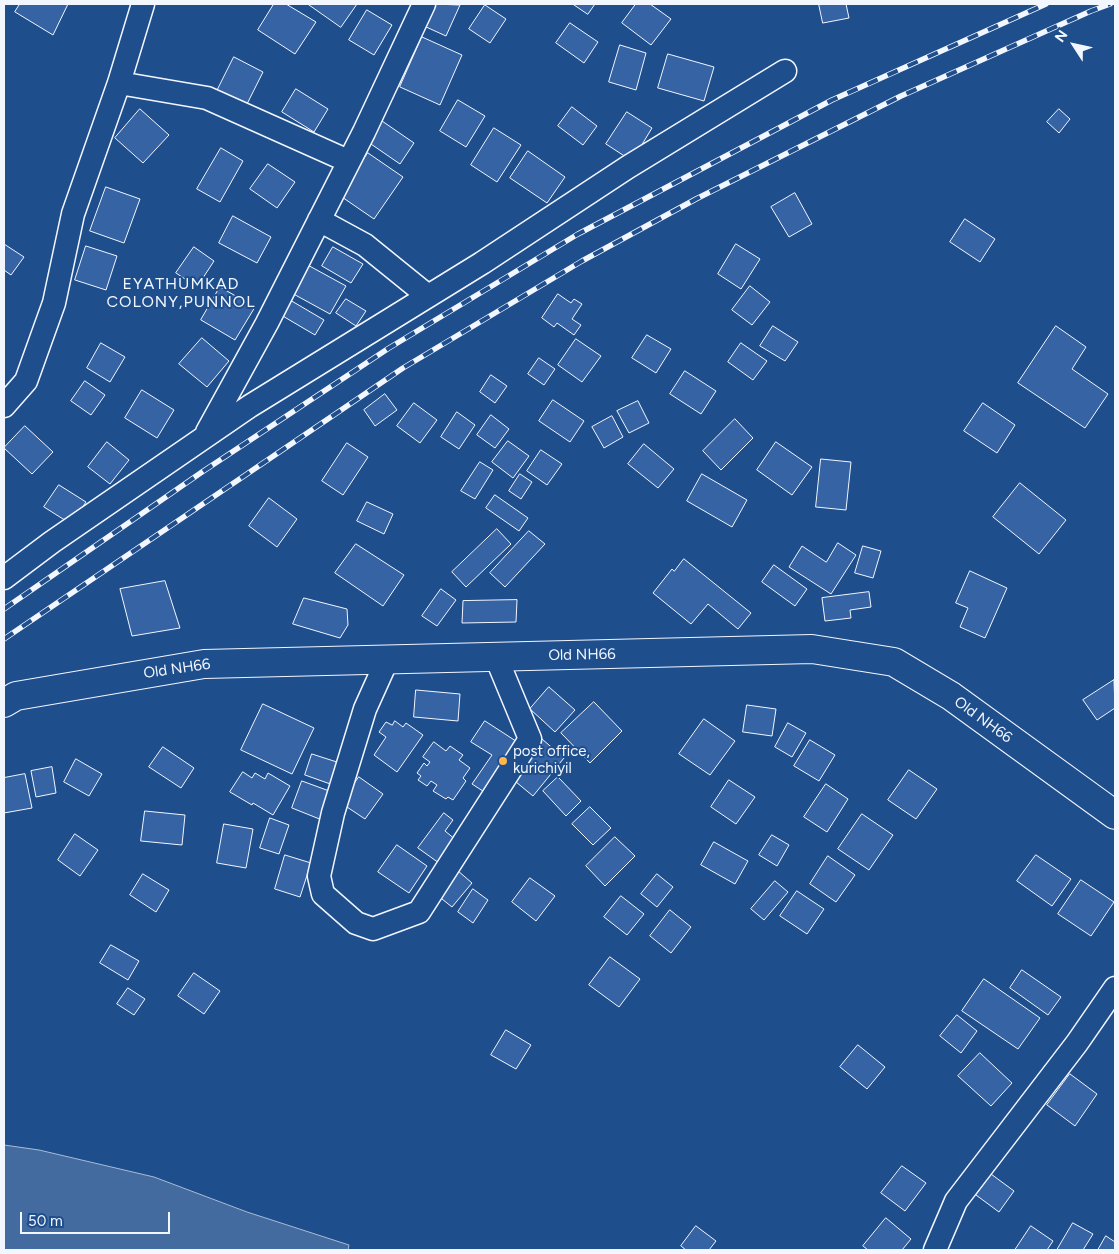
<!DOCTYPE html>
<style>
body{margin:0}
#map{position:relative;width:1119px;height:1254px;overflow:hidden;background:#1f4e8c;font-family:Figtree,sans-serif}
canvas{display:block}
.frame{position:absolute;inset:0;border:5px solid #f2f6ff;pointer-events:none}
.north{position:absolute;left:1049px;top:20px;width:50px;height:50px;-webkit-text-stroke:4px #1f4e8c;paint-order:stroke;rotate:305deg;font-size:14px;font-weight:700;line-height:20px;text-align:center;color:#f2f6ff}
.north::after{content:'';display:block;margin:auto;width:18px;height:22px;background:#f2f6ff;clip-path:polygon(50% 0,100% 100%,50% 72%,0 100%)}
.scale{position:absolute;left:20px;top:1212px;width:150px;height:22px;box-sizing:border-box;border:2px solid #f2f6ff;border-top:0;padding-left:6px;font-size:15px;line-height:18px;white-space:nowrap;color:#f2f6ff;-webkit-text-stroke:4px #1f4e8c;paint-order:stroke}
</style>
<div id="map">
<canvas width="1119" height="1254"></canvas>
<div class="frame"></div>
<div class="north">N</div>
<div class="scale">50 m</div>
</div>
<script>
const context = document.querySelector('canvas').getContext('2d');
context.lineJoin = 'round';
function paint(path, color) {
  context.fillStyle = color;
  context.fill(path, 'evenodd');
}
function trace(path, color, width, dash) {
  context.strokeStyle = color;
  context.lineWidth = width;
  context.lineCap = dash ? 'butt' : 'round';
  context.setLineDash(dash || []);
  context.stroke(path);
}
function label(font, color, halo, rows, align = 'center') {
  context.font = font + ' Figtree,sans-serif';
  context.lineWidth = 4;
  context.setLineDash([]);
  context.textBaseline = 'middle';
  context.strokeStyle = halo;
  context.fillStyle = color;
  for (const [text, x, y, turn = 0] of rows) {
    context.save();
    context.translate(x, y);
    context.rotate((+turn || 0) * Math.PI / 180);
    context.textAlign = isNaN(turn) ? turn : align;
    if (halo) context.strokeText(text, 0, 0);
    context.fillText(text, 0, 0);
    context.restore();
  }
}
const water = new Path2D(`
 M4,1145L39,1150L154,1177L247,1212L349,1245L348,1250H4Z`);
paint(water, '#446ba0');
trace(water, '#a8bbd7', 1);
const building = new Path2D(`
 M20,4H68L53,35L15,12Z
 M274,4H286L316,22L295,54L258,30Z
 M308,4H357L341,27Z
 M434,4L460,5L446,36L424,26Z
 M573,4H595L588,14Z
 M636,4H650L671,19L651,45L622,23Z
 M819,4H846L849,18L823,23Z
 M485,5L506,19L490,43L469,29Z
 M367,10L392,25L374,55L349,40Z
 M570,23L598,42L584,63L556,43Z
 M422,37L462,55L440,105L400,87Z
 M620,45L646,53L636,90L609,82Z
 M668,54L714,67L704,101L658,88Z
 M234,57L263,72L244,110L215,95Z
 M296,89L328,109L314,132L282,112Z
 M458,100L485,116L466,147L440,131Z
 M572,107L597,126L583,145L558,126Z
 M140,109L169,135L143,163L115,138Z
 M1059,109L1070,119L1059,133L1047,122Z
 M627,112L652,128L632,161L606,144Z
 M382,121L414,143L400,164L368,142Z
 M494,128L521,145L497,182L471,165Z
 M221,148L243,161L220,202L197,189Z
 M528,151L565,177L547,203L510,178Z
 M368,153L403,177L374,219L339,195Z
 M268,164L295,182L277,208L250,189Z
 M106,187L140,199L124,243L90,231Z
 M795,193L812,224L789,237L771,207Z
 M233,216L271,237L257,263L219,243Z
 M965,219L995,239L980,262L950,242Z
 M4,244L24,257L11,275L4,270Z
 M736,244L760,259L741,289L718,274Z
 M86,246L117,256L106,290L75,280Z
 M194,247L214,261L197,287L176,273Z
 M333,247L363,264L351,283L322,266Z
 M304,263L346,286L330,314L288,291Z
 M750,286L770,302L752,325L732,310Z
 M220,287L255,307L235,340L201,320Z
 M558,294L571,303L574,299L582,304L572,319L581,325L574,335L557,323L554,327L542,318Z
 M346,299L366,311L356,326L336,313Z
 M290,300L324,320L315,335L281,315Z
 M773,326L798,342L785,361L760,346Z
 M1056,326L1086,347L1072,369L1108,394L1085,428L1018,383Z
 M647,335L671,349L656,373L632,358Z
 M202,338L229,361L207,387L179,364Z
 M576,339L601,356L582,382L558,365Z
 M101,343L125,357L110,382L87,368Z
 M741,343L767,361L753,380L728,362Z
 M539,358L555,369L544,385L528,374Z
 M685,371L716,391L701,414L670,394Z
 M491,375L507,386L495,403L480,392Z
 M85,381L105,395L91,415L71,401Z
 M142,390L174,410L157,438L125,418Z
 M385,394L397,410L375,426L364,410Z
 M553,400L584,421L570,442L539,421Z
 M638,401L649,423L629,433L617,411Z
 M414,403L437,420L420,443L397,426Z
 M983,403L1015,425L997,453L964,431Z
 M457,412L475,425L459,449L441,437Z
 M491,415L509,429L495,448L477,435Z
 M612,416L623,437L604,448L592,427Z
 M735,419L753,438L721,470L703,451Z
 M25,426L53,452L32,474L4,448Z
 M508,441L529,456L513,478L492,462Z
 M107,442L129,460L110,484L88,467Z
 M776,442L812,467L792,495L757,470Z
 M347,443L368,457L343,495L322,481Z
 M644,444L674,469L658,488L628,464Z
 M541,450L562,464L547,485L527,471Z
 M821,459L851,462L846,510L816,507Z
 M480,462L493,470L475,499L461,491Z
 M520,474L532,482L521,499L509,491Z
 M702,474L747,500L732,527L687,501Z
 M1020,483L1066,520L1039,554L993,517Z
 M59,485L86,502L71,524L44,507Z
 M495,495L528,518L519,531L486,508Z
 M269,498L297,519L277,547L249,526Z
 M367,502L393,514L384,534L357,521Z
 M497,529L511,544L466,587L452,572Z
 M529,531L545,544L505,587L490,573Z
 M838,543L856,555L831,594L789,567L802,546L826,562Z
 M356,544L404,575L383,606L335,573Z
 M863,546L881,551L873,578L855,573Z
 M684,559L751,613L738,629L708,604L691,624L653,593L672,569L674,571Z
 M774,565L807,589L795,606L762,582Z
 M970,571L1007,588L985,638L960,627L968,608L956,603Z
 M165,581L180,628L132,636L120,589Z
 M441,589L456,600L437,626L422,616Z
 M869,592L871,607L850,610L851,618L825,621L822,598Z
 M304,598L347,609L348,625L340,638L293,624Z
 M517,600L516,622L462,623L463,601Z
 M1114,680L1115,708L1097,720L1083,700Z
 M549,687L575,710L555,732L530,709Z
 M416,690L460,694L458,721L414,717Z
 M594,702L622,731L590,763L561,733Z
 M263,704L314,728L292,774L241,750Z
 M747,705L776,709L772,736L743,732Z
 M704,719L735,741L710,775L679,754Z
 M395,721L403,727L406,723L423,735L397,772L374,755L386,737L379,732L386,722L392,725Z
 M485,721L522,745L489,795L472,784L492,755L471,742Z
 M788,723L806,733L792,757L775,747Z
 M542,739L564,758L533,796L510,777Z
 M810,740L835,755L819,781L794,766Z
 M434,742L446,751L450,746L463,755L459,760L470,768L463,778L466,781L453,800L448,797L446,799L433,791L437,785L431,781L427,786L418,780L421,776L417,773L424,763L427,766L430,762L423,757Z
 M163,747L194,768L181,788L149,767Z
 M312,754L343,764L336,786L305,775Z
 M76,759L102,774L89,796L64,782Z
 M52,767L56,793L36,797L31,771Z
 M909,770L937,789L916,819L888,800Z
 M243,772L252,778L255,773L265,779L268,773L290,786L273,815L253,803L252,805L230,792Z
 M25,774L32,808L4,813V778Z
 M359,777L383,794L365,819L341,803Z
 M558,777L581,801L566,816L543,791Z
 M729,780L755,797L736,824L711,807Z
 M302,781L332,792L322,820L292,808Z
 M826,784L848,799L827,832L804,817Z
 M590,807L611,828L593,845L572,824Z
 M145,811L185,815L182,845L141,841Z
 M444,813L453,820L445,831L456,840L439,863L418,848Z
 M862,814L893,835L869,870L838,849Z
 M270,818L289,825L279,854L260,848Z
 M224,824L253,829L246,868L217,863Z
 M75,834L98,850L80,876L58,860Z
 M772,835L789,845L777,866L759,855Z
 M615,837L635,856L605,886L586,866Z
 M714,842L748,861L735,884L701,865Z
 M397,845L427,866L409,893L378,872Z
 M285,855L311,863L300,897L275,889Z
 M1036,855L1071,879L1052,906L1017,881Z
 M828,856L855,875L836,902L810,884Z
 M457,870L472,883L452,907L437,895Z
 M143,874L169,890L156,912L130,895Z
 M657,874L673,887L657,907L641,894Z
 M530,878L555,896L536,921L512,902Z
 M1081,880L1114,902L1091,936L1058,914Z
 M775,881L788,892L764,920L751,909Z
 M473,889L488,900L473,923L458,912Z
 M797,891L824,909L807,934L780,916Z
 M621,896L644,914L627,935L604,917Z
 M670,910L691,927L671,953L650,936Z
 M111,945L139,961L128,980L100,963Z
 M610,957L640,979L619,1007L589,985Z
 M1022,970L1061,997L1048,1015L1010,988Z
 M194,973L220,991L204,1014L178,996Z
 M984,979L1040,1018L1018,1049L962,1011Z
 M128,988L145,999L134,1015L117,1004Z
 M957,1015L977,1031L961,1053L940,1036Z
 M506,1030L531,1045L516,1069L491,1055Z
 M858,1045L885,1067L867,1089L840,1067Z
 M980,1053L1012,1083L991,1106L958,1076Z
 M1070,1074L1097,1094L1075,1126L1047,1105Z
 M902,1166L926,1183L905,1211L881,1193Z
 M991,1174L1014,1191L999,1212L976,1195Z
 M886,1218L911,1239L902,1250H868L863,1246Z
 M1073,1223L1093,1234L1083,1250H1057Z
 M696,1226L716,1241L709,1250H686L681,1246Z
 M1031,1226L1053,1241L1047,1250H1015Z
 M1106,1236L1115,1242V1250H1098Z`);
paint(building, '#3563a3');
trace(building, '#f2f6ff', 1);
const minor = new Path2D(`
 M119,83L207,98L348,161
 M319,220L365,245L428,296
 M4,406L26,381L54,303L73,214L119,83L143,4
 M207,432L267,323L364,132L424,4
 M4,578L52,542L250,406L482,263L628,167L785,71
 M388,658L365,709L333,813L319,876L323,894L356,923L373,929L419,912L530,739L496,657
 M935,1250L956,1201L1077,1043L1115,988`);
const major = new Path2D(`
 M4,703L16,696L204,664L812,649L894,662L951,696L1115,815`);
trace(minor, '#f2f6ff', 25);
trace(major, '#f2f6ff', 30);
trace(minor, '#1f4e8c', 22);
trace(major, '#1f4e8c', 28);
const rail = new Path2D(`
 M4,609L202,472L389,348L578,234L832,100L1046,4
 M4,639L403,368L582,261L696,199L901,96L1091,11L1110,4`);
trace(rail, '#f2f6ff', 5.5);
trace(rail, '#1f4e8c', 4, [11]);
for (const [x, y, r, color] of [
 [503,761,5,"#ffb74d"]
]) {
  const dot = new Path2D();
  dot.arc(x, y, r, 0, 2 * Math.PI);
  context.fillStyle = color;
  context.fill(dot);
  trace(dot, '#1f4e8c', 2);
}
label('15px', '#f2f6ff', '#1f4e8c', [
 ["Old NH66",582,655,-1],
 ["Old NH66",177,669,-8],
 ["Old NH66",983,720,36]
]);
label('15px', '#f2f6ff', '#1f4e8c', [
 ["post office,",513,752],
 ["kurichiyil",513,769]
], 'left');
context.letterSpacing = '1px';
label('16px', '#f2f6ff', '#1f4e8c', [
 ["EYATHUMKAD",181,284],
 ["COLONY,PUNNOL",181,302]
]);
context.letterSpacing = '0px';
</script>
